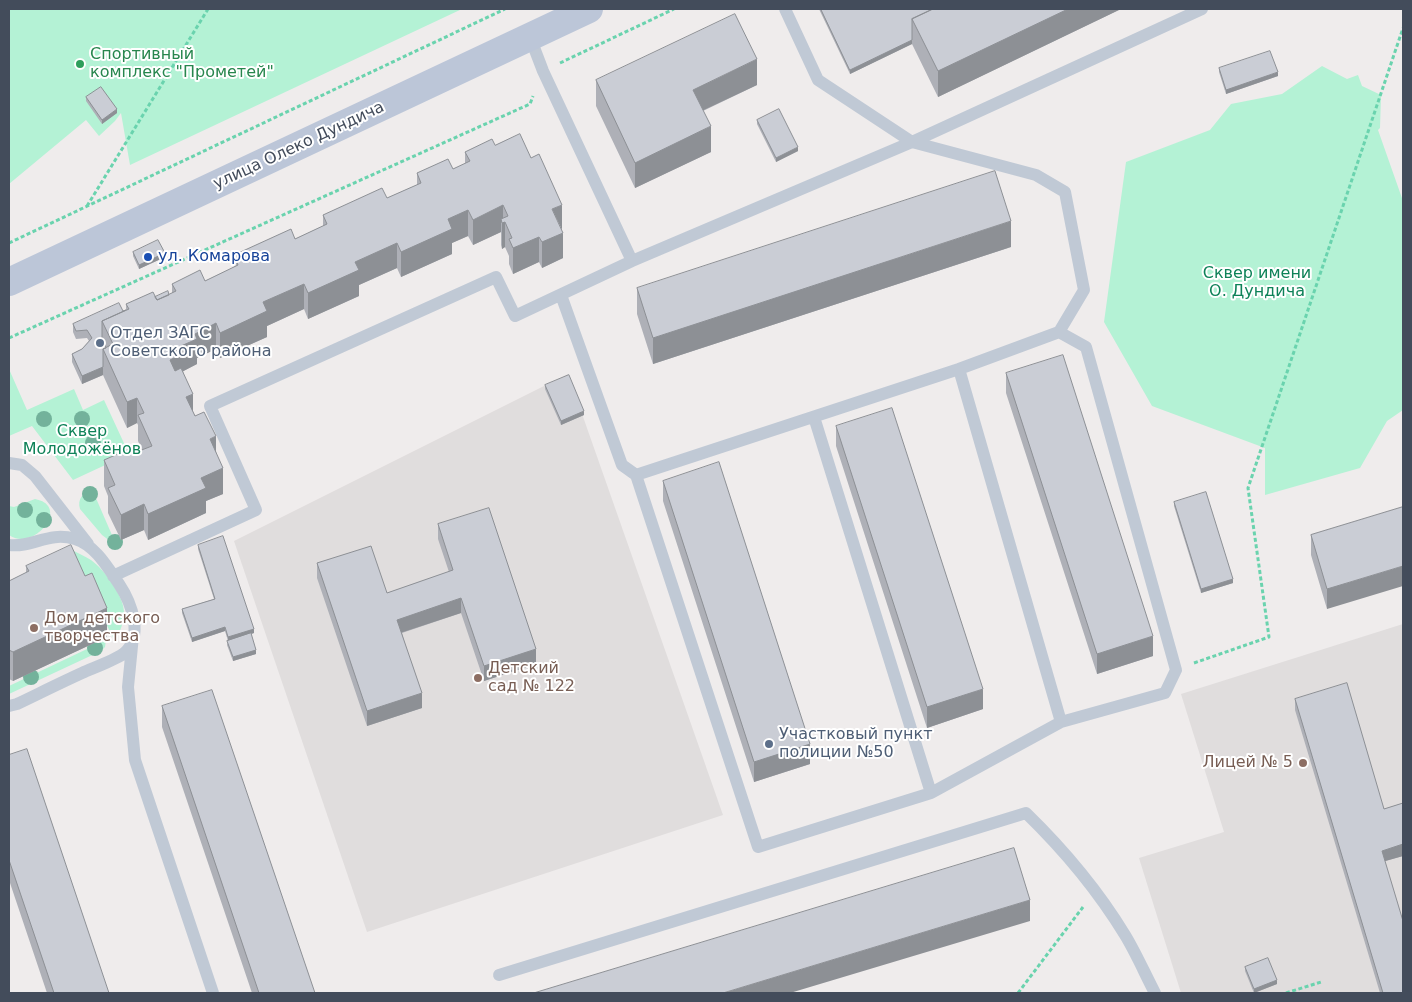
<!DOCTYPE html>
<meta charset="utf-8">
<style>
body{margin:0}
#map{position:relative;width:1412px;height:1002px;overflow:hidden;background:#efecec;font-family:"DejaVu Sans",sans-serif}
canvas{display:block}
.frame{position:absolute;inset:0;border:10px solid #434c5b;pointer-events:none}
</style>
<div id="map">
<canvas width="1412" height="1002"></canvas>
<div class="frame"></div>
</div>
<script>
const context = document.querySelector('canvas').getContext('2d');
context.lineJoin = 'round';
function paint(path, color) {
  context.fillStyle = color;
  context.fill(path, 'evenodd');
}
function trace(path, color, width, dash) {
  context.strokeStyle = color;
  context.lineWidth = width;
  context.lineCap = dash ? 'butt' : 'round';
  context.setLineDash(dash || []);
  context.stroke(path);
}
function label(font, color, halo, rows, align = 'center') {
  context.font = font + ' "DejaVu Sans",sans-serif';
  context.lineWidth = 4;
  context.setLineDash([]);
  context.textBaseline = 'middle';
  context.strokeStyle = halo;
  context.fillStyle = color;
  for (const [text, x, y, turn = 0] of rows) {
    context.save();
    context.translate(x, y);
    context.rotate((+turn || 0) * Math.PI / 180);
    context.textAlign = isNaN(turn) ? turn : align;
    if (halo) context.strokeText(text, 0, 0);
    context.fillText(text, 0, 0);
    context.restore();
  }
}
paint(new Path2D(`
 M568,374L723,815L367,932L234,541Z
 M1403,624V993H1181L1139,858L1224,832L1181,694Z`), '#e0dddd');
paint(new Path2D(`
 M9,9H462L130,165L121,113L115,121L99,136L86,120L9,184Z
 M1322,66L1347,79L1358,75L1362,86L1381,95L1380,128L1378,130L1403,201V410L1387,421L1360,468L1265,495V448L1152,406L1104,322L1126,162L1210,130L1231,104L1282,94Z
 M9,369L27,410L74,389L83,410L104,400L129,454L73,480L32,426L9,436Z
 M92,489L115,542L118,547L102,535L80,509C77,499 83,493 92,489Z
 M35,499C72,506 33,553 9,535V506L14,507Z
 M70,549C77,553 85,556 91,560C104,569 124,596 124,612C124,622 120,632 115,642Z
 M106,640L105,647L101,651L9,694V686Z`), '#b4f2d5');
trace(new Path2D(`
 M560,63L674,9
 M87,206L208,9
 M9,243L505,9
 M9,338L530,104L533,96
 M1194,663L1269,637L1248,488L1403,28
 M1018,993L1083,907
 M1286,993L1321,982`), '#6ad3ae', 3, [4, 2.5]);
trace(new Path2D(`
 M785,9L818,80L912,142L1202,9
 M632,261L912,142L1036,175L1065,192L1084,290L1059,332
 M561,295L622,465L636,475L959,369L1059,332L1086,347L1176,670L1165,693L1061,722
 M9,463L22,465L35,476L88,544
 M636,475L758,847L931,793L814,417
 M9,545C33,548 48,531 75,539C95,545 108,568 119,584C131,602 145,637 123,654C113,661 93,668 82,673C60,683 38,694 17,704L9,706
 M113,576L256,510L210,406L496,277L515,316L632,261L543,71L530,37
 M133,636L128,687L135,760L213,993
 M931,793L1061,722L959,369
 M499,975L1026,813C1064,850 1097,889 1125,935C1136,953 1145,974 1155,993`), '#c0c9d5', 12);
trace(new Path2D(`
 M9,282L589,9`), '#bcc6d8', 28);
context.fillStyle = '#73b29b';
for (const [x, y] of [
 [44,419],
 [82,419],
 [93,443],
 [90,494],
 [25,510],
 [44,520],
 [115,542],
 [95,648],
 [31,677]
]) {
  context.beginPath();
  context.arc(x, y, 8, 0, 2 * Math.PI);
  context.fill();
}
paint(new Path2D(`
 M819,9H1121L938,97L912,44L850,74Z
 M1219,68L1278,76L1226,94L1219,72Z
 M596,80L757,85L703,111L711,152L635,188L596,106Z
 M86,97L117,113L102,124L86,101Z
 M757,120L798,151L776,162L757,124Z
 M495,145L562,231L563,258L542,268L539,262L513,274L509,264V256L505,247L502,249L501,245V232L473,245L468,236L452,243V254L401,277L397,268L359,285V296L308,319L304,309L267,326V337L220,358L216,349L197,358V364L183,371L193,412L216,451L223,494L206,501V513L148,540L144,530L121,540L108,513V496L104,486V460L142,450L138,441V425L137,423L127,428L103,375L82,384L72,362V354L82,349L89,341L87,338L76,339L73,332V324L123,311L126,310V304L155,297L169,295L172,293V284L205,281L234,267V255L295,239L323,226V215L387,198L417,185V173L453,169L465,164V152Z
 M1011,247L653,364L637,314V288Z
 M133,252L165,257L139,269L133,256Z
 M1006,373L1153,656L1097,674L1006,393Z
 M545,385L584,415L561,425L545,389Z
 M836,426L983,709L927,728L836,446Z
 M663,481L810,764L754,782L663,501Z
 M1174,502L1233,583L1201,593L1174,506Z
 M1403,507L1327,609L1311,555V535Z
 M438,524L536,664L484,681L461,613L402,633L422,708L367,726L317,578V563L387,593L449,572L438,539Z
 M198,545L254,633L251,634L256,654L233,661L227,645L228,641L225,631L192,642L182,613V609L214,599L198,549Z
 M26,566L107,637L13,681L9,679V581L26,573Z
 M1295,699L1384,809L1403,803V856L1385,861L1403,993H1380L1295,710Z
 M162,706L315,993H252L162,727Z
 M9,755L109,993H47L9,880Z
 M1245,967L1277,984L1254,993L1245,971Z`), '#aeb0b7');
paint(new Path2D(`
 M1068,9H1121L938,97V71Z
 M912,40V44L850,74V70Z
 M757,59V85L693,115V90Z
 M1278,72V76L1226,94V90Z
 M117,109V113L102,124V120Z
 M711,126V152L635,188V163Z
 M798,147V151L776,162V158Z
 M503,205V223L505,222V247L502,249V223L501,219V232L473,245V220Z
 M562,205V230L552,209Z
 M468,210V236L452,243V254L401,277V252L448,219Z
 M1011,221V247L653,364V338Z
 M563,233V258L542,268V242Z
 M539,237V262L513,274V248Z
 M397,243V268L359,285V296L308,319V293L355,262Z
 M165,253V257L139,269V265Z
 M304,284V309L267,326V337L220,358V333L263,302Z
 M216,323V349L197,358V364L178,374L170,385V360L174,349L195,334Z
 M103,367V375L82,384V376Z
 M193,394V420L186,397Z
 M137,398V423L127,428V402Z
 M584,411V415L561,425V421Z
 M216,436V461L210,439Z
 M223,468V494L206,501V513L148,540V514L201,478Z
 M144,504V530L121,540V515Z
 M1403,566V586L1327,609V589Z
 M1233,579V583L1201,593V589Z
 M461,598V613L397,634V620Z
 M107,608V637L13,681V652Z
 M225,627V631L192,642V638Z
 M254,629V633L228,641V637Z
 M1153,636V656L1097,674V654Z
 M536,649V664L484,681V666Z
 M256,650V654L233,661V657Z
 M983,689V709L927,728V707Z
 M422,693V708L367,726V711Z
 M810,744V764L754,782V762Z
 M1403,844V856L1382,862V851Z
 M1030,900V921L790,993H723Z
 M1277,980V984L1254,993V989Z`), '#8d9095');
const building = new Path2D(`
 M821,9H933L912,19V40L850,70Z
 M933,9H1068L938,71L912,19Z
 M735,14L757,59L693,90L711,126L635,163L596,80Z
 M1270,51L1278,72L1226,90L1219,68Z
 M101,87L117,109L102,120L86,97Z
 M779,109L798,147L776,158L757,120Z
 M520,134L531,158L539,154L562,205L552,209L563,233L542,242L539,237L513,248L509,239L512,238L505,222L502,223L501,219L508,216L503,205L473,220L468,210L448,219L452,229L401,252L397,243L355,262L359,270L308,293L304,284L263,302L267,311L220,333L216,323L195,334L197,339L174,349L178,356L170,360L175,371L181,368L193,394L186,397L195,416L204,412L216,436L210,439L223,468L201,478L206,488L148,514L144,504L121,515L108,488L115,485L104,460L136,446L139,451L152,446L138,415L144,413L137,398L127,402L103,349L113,344L102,321L129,309L126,304L153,292L157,300L176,291L172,284L200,270L205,281L238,265L234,255L291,229L295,239L327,224L323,215L382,188L387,198L421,183L417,173L448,159L453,169L470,161L465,152L492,139L495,145Z
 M995,171L1011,221L653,338L637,288Z
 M158,240L165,253L139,265L133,252Z
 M168,291L169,295L157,300L155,297Z
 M119,303L123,311L126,310L102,321V339L106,348L103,349V367L82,376L72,354L82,349L92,338L87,330L76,331L73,324Z
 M1063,355L1153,636L1097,654L1006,373Z
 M569,375L584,411L561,421L545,385Z
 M892,408L983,689L927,707L836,426Z
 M719,462L810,744L754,762L663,481Z
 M1206,492L1233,579L1201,589L1174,502Z
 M1403,507V566L1327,589L1311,535Z
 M489,508L536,649L484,666L461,598L397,620L422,693L367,711L317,563L371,546L387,593L453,570L438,524Z
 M223,536L254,629L228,637L225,627L192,638L182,609L215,599L198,545Z
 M71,545L85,576L92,573L107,608L13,652L9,650V581L29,571L26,566Z
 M251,633L256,650L233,657L227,641Z
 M1347,683L1384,809L1403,803V844L1382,851L1403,921V993H1383L1295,699Z
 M212,690L315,993H259L162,706Z
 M27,749L109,993H54L9,860V755Z
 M1014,848L1030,900L723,993H534Z
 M1268,958L1277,980L1254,989L1245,967Z`);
paint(building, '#cacdd5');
trace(building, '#8d9095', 1);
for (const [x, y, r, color] of [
 [80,64,5,"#2e9e5b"],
 [148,257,5,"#1a4fb4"],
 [100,343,5,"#5c6f8a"],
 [34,628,5,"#8d6e63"],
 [478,678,5,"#8d6e63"],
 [769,744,5,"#5c6f8a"],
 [1303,763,5,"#8d6e63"]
]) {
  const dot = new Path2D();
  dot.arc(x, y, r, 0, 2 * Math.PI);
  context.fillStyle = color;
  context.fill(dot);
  trace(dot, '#fff', 2);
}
label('16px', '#27864d', '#fff', [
 ["Спортивный",90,55],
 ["комплекс \"Прометей\"",90,73]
], 'left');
label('16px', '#434c5b', '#fff', [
 ["улица Олеко Дундича",299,146,-25]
]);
label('16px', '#164399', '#fff', [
 ["ул. Комарова",158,257]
], 'left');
label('16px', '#0e8258', '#fff', [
 ["Сквер имени",1257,274],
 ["О. Дундича",1257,292],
 ["Сквер",82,432],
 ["Молодожёнов",82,450]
]);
label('16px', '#4e5e75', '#fff', [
 ["Отдел ЗАГС",110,334],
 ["Советского района",110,352],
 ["Участковый пункт",779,735],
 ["полиции №50",779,753]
], 'left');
label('16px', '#785e54', '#fff', [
 ["Дом детского",44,619],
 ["творчества",44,637],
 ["Детский",488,669],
 ["сад № 122",488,687],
 ["Лицей № 5",1293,763,"right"]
], 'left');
</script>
